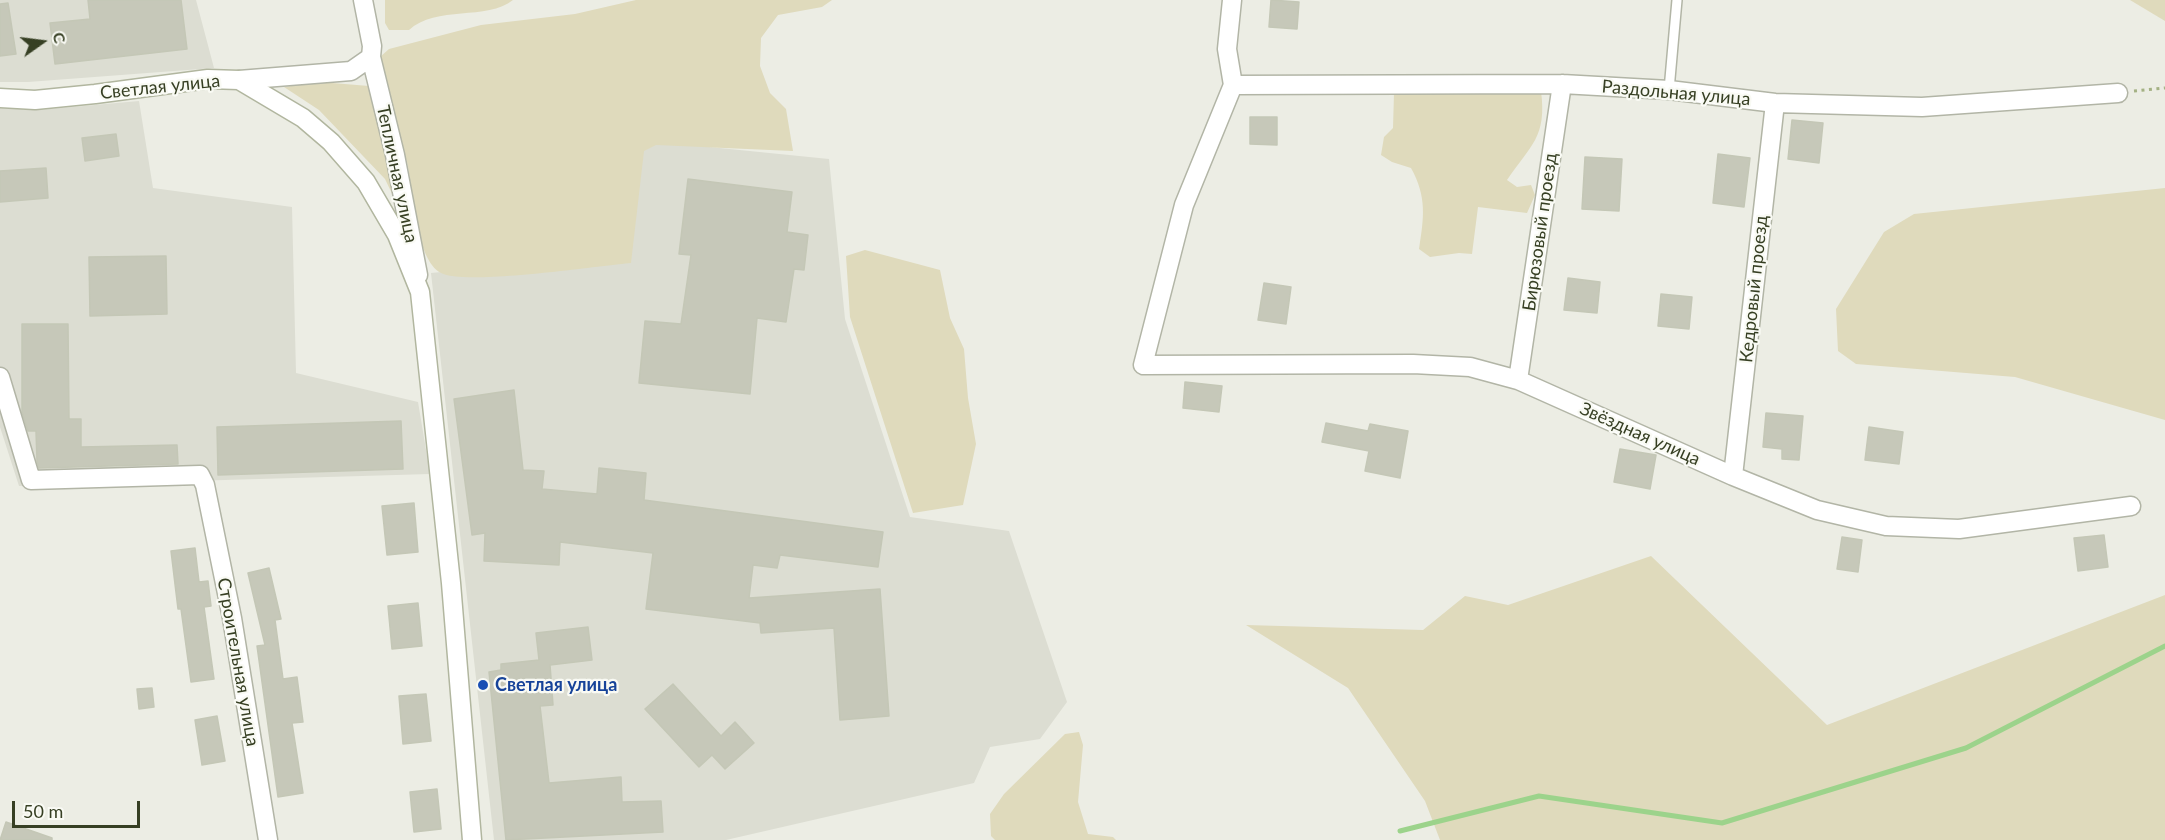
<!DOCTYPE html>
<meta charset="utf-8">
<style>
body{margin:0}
#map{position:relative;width:2165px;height:840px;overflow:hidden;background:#ecede4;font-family:Lato,sans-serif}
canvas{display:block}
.north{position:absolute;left:12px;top:12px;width:60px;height:60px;-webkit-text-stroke:4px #f9faf4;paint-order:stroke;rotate:76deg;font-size:16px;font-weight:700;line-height:24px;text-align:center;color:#363f23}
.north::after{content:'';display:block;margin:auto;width:21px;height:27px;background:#363f23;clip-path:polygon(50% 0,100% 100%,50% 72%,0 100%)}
.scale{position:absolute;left:12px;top:801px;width:128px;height:27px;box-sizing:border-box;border:3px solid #363f23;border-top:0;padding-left:8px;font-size:18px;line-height:21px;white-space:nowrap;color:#363f23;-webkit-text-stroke:4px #f9faf4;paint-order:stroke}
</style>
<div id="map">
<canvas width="2165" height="840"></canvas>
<div class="north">С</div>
<div class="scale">50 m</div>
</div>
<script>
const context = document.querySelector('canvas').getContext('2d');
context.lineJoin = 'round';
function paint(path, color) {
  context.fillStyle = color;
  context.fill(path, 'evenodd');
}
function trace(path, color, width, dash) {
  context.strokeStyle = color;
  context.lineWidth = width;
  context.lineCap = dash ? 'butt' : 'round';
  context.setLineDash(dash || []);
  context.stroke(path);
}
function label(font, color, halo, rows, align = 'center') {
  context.font = font + ' Lato,sans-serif';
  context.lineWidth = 4.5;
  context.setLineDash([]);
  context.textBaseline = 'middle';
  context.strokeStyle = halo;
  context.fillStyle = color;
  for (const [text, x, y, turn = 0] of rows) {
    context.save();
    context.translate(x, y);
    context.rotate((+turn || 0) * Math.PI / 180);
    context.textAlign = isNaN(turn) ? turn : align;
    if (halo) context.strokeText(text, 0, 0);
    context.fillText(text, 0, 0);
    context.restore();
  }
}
paint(new Path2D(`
 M0,0H196L214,68L28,82H0Z
 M139,101L153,188L292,207L296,373L418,402L430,474L19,486L0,427V108L39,110Z
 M640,140L829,159L845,319L910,517L1009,531L1067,702L1040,739L990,747L974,783L726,840H494L431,273L625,254Z`), '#dcddd2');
paint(new Path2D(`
 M385,0H513C487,21 436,5 409,30H389L385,23Z
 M636,0H832L822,7L778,15L761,38L760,66L770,93L786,109L793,151L656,145L644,151L631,263C596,266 465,286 441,273C415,259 413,189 407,162C402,143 392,125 388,106C384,90 382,73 380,57L389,49L481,25L575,14Z
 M2130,0H2165V21Z
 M320,82L369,86L378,105L397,204L385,179L319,110L284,87Z
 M1541,91C1547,137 1531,145 1507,180L1517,187L1531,185L1535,195L1527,213L1478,207L1472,254L1459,253L1430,257L1419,249C1424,217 1427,197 1411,168L1392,162L1381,155L1384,137L1393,128L1394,93Z
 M2165,188V420L2015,377L1856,364L1838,351L1836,309L1884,232L1914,214Z
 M865,250L940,270L950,318L964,349L968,398L976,444L963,505L913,513L850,317L846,256Z
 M1651,556L1827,725L2165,595V840H1440L1425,801L1348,688L1246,625L1423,630L1465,596L1508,605Z
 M1079,732L1083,745L1078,802L1088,834L1113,837L1116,840H995L991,836L990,814L1004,794L1065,734Z`), '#dfdabc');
trace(new Path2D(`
 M1400,831L1539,796L1722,823L1966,748L2165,646`), '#9cd38b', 5);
const building = new Path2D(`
 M88,0H181L187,49L55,64L50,23L90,19Z
 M1271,0L1299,2L1297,29L1269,27Z
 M8,3L16,54L0,56V4Z
 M1250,117H1277V145L1250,144Z
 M1792,120L1823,123L1819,163L1788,159Z
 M116,134L119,156L85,161L82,138Z
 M1718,154L1750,158L1744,207L1713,203Z
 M1585,157L1622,159L1619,211L1582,209Z
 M46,168L48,198L0,202V171Z
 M688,179L792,192L787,232L808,235L804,270L794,269L786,322L757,318L750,394L639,383L645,321L681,324L691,255L679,254Z
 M166,256L167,314L90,316L89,257Z
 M1568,278L1600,282L1597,313L1564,310Z
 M1264,283L1291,287L1286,324L1258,320Z
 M1661,294L1692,297L1689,329L1658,326Z
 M22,324H68L69,419H81V447L177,445L178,464L39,468L37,461L36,431H28L22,412Z
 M1185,382L1222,386L1219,412L1183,408Z
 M514,390L523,470L544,471L542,489L597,494L599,468L646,473L644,500L883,532L878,567L780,555L777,568L753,565L749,598L880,589L889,716L840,720L834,628L761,633L760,623L646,609L653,553L560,542L559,565L484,561L485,533L472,535L454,399Z
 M1766,413L1803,416L1799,460L1782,459V449L1763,447Z
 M401,421L403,469L218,475L217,427Z
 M1326,423L1368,431L1370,424L1408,431L1400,478L1365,471L1369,451L1322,442Z
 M1869,427L1903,432L1899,464L1865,460Z
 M1620,449L1656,455L1650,489L1614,482Z
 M414,503L418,552L387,555L382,506Z
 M2104,535L2108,567L2078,571L2074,538Z
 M1842,537L1862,540L1858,572L1837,569Z
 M195,548L199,582L208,581L211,606L204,607L214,679L191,682L181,609H178L171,551Z
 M269,568L281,619L275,620L283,679L297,677L303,722L292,723L303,793L278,797L257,646L265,645L248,573Z
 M418,603L422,646L392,649L388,606Z
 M588,627L592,660L550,665L553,705L540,706L549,783L621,777L622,802L661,801L663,832L506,840L489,672L501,670V664L539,660L536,633Z
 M673,684L721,736L735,722L754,743L725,769L712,755L699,767L645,709Z
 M152,688L154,707L139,709L137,689Z
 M426,694L431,741L403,744L399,696Z
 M217,716L225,761L202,765L195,720Z
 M437,789L441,829L414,832L410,792Z
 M6,822L52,838V840H0Z`);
paint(building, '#c6c8b9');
trace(building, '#c4c7b6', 1.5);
const lane = new Path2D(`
 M1669,90L1677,0`);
const street = new Path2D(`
 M1232,0L1227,49L1233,85L1184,205L1143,365L1413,364L1470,367L1518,380L1733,476L1817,510L1886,526L1959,529L2131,506
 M371,57L395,155L418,275
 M239,80L351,71L371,57L372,46L363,0
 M1233,85L1562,84L1669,90L1775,103L1922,107L2118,93
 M0,377L31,480L200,475L205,485L232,618L268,840
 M1518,380L1562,84
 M1733,476L1775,103`);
const secondary = new Path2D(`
 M0,98L35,100L95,94L208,79L239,80L303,118L331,142L366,182L397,235L420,292L451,583L472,840`);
trace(lane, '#b2b5a6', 12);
trace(street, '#b2b5a6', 21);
trace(secondary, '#b1b69f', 21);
trace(new Path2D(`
 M2134,91L2165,88`), '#a4b184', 3, [3, 4.5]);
trace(lane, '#fff', 9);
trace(street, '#fff', 18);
trace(secondary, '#fff', 18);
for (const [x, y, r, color] of [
 [483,685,6,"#1a4fb4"]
]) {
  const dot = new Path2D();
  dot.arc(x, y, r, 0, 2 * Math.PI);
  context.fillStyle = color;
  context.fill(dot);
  trace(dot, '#f9faf4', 2);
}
label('18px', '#363f23', '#f9faf4', [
 ["Светлая улица",160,87,-6],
 ["Раздольная улица",1676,93,5],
 ["Тепличная улица",397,174,78],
 ["Бирюзовый проезд",1540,232,-82],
 ["Кедровый проезд",1754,289,-84],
 ["Звёздная улица",1640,434,24],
 ["Строительная улица",238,662,80]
]);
label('bold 18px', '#164399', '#f9faf4', [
 ["Светлая улица",495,685]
], 'left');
</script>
